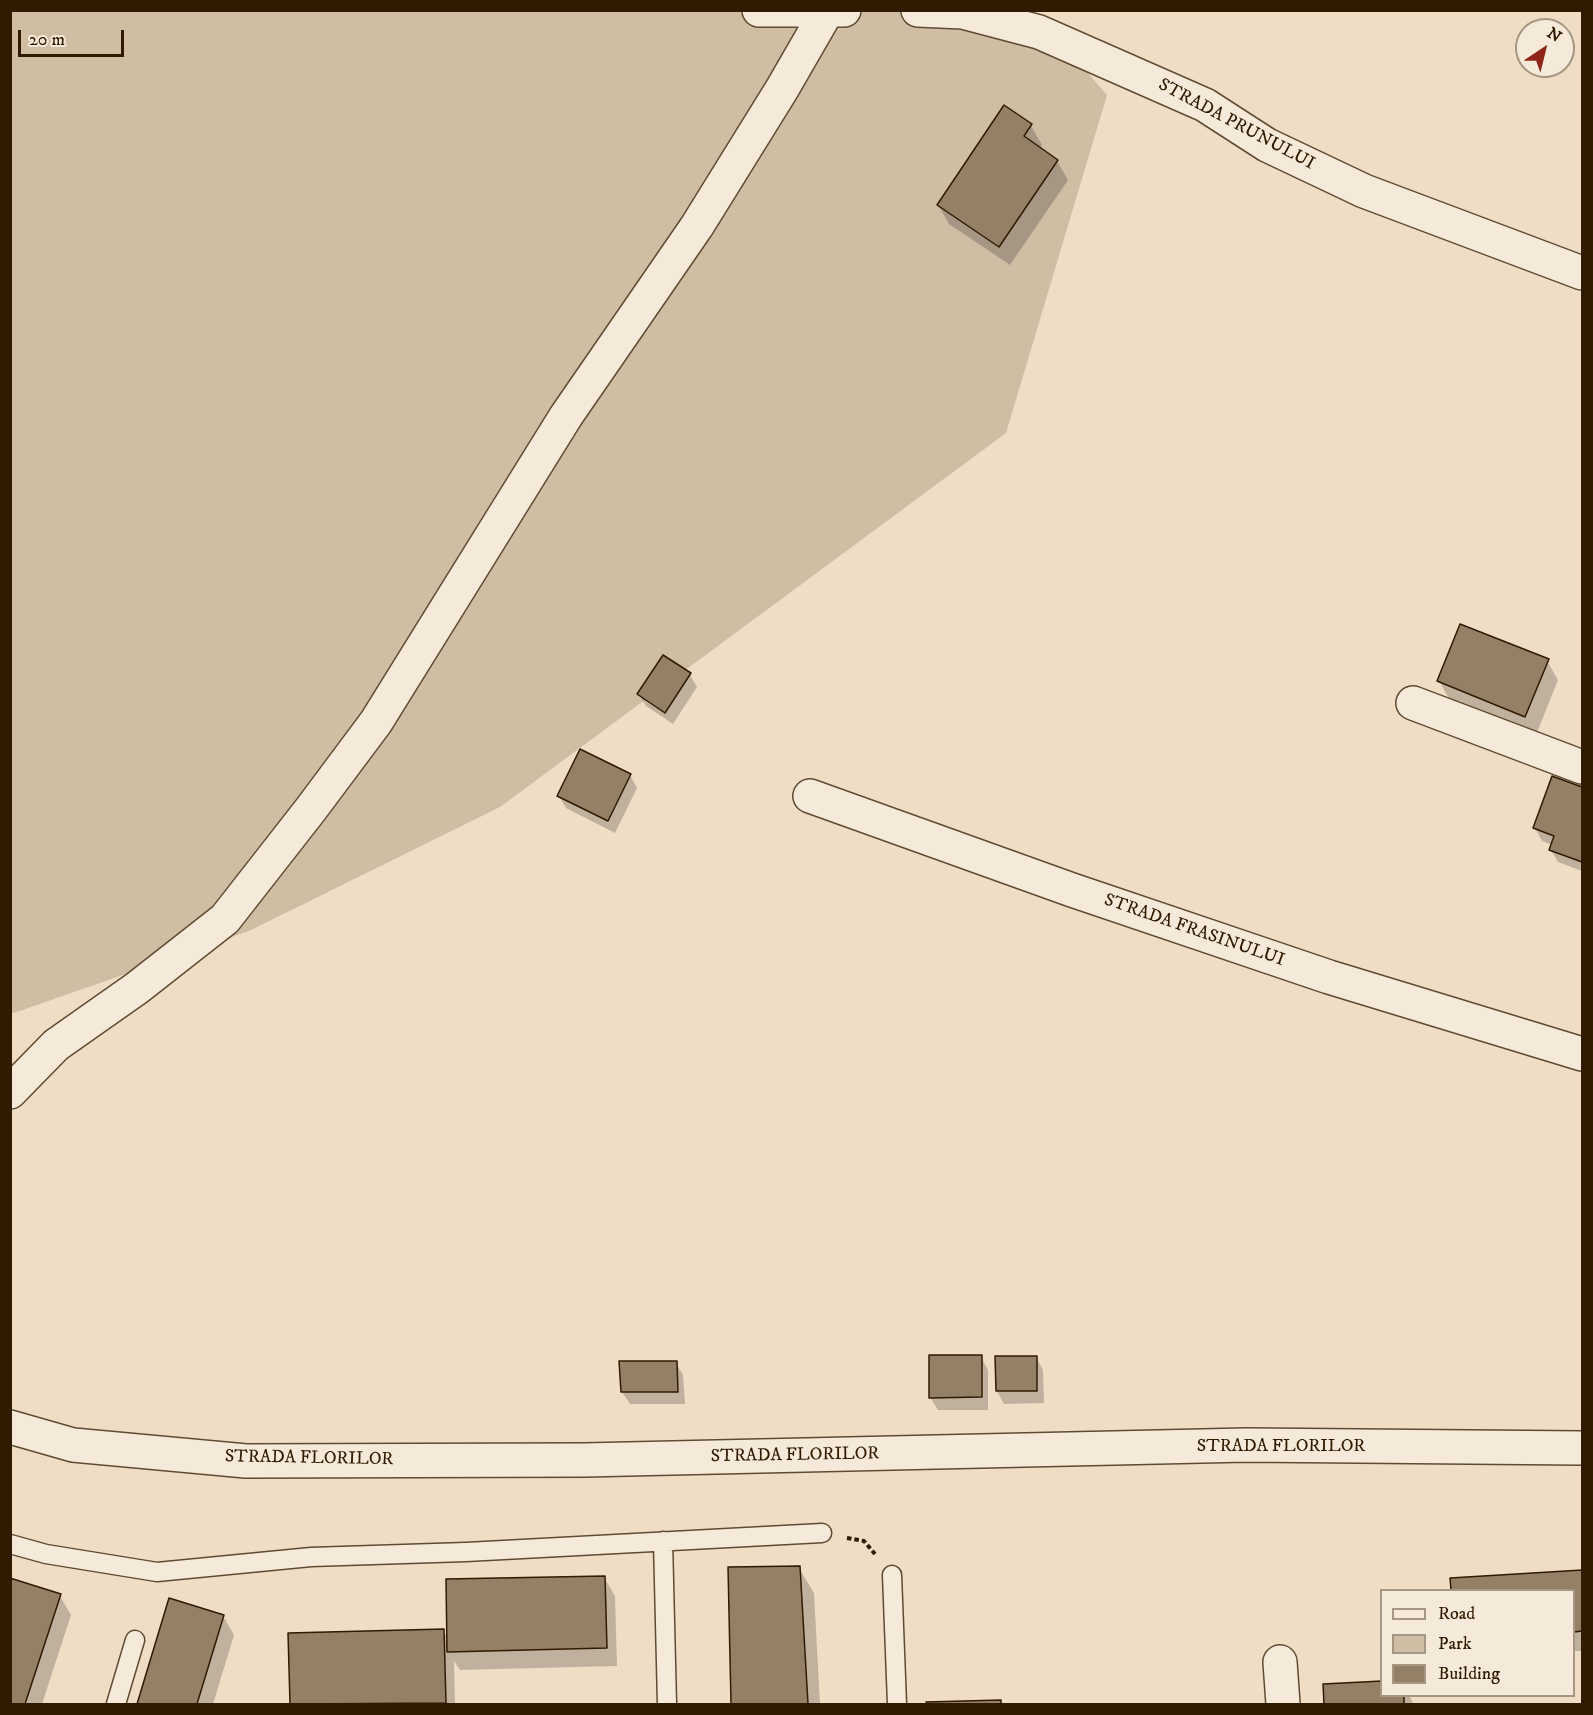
<!DOCTYPE html>
<style>
body{margin:0}
#map{position:relative;width:1593px;height:1715px;overflow:hidden;background:#efdec5;font-family:"IM FELL DW Pica",serif}
canvas{display:block}
.frame{position:absolute;inset:0;border:12px solid #301a00;pointer-events:none}
.legend{position:absolute;left:1380px;top:1589px;width:195px;height:108px;box-sizing:border-box;background:#f5ead9;border:2px solid #a69782;margin:0;padding:8px 10px;list-style:none;font-size:18px;color:#301a00}
.legend li{display:flex;align-items:center;gap:12px;height:30px}
.legend b{width:30px;border:2px solid #a69782}
.north{position:absolute;left:1515px;top:18px;width:60px;height:60px;box-sizing:border-box;background:#f5ead9;border:2px solid #a69782;border-radius:50%;rotate:35deg;font-size:16px;font-weight:700;line-height:24px;text-align:center;color:#301a00}
.north::after{content:'';display:block;margin:auto;width:21px;height:27px;background:#8f2418;clip-path:polygon(50% 0,100% 100%,50% 72%,0 100%)}
.scale{position:absolute;left:18px;top:30px;width:106px;height:27px;box-sizing:border-box;border:3px solid #301a00;border-top:0;padding-left:8px;font-size:18px;line-height:21px;white-space:nowrap;color:#301a00;-webkit-text-stroke:4px #f5ead9;paint-order:stroke}
</style>
<div id="map">
<canvas width="1593" height="1715"></canvas>
<div class="frame"></div>
<ul class="legend">
<li><b style="height:8px;background:#f5ead9"></b>Road</li>
<li><b style="height:16px;background:#cfbda4"></b>Park</li>
<li><b style="height:16px;background:#938066"></b>Building</li>
</ul>
<div class="north">N</div>
<div class="scale">20 m</div>
</div>
<script>
const context = document.querySelector('canvas').getContext('2d');
context.lineJoin = 'round';
function paint(path, color) {
  context.fillStyle = color;
  context.fill(path, 'evenodd');
}
function trace(path, color, width, dash) {
  context.strokeStyle = color;
  context.lineWidth = width;
  context.lineCap = dash ? 'butt' : 'round';
  context.setLineDash(dash || []);
  context.stroke(path);
}
function label(font, color, halo, rows, align = 'center') {
  context.font = font + ' "IM FELL DW Pica",serif';
  context.lineWidth = 4.5;
  context.setLineDash([]);
  context.textBaseline = 'middle';
  context.strokeStyle = halo;
  context.fillStyle = color;
  for (const [text, x, y, turn = 0] of rows) {
    context.save();
    context.translate(x, y);
    context.rotate((+turn || 0) * Math.PI / 180);
    context.textAlign = isNaN(turn) ? turn : align;
    if (halo) context.strokeText(text, 0, 0);
    context.fillText(text, 0, 0);
    context.restore();
  }
}
paint(new Path2D(`
 M10,11H1034L1107,95L1006,433L500,807L249,931L11,1014Z`), '#cfbda4');
paint(new Path2D(`
 M1031,126L1042,145L1039,149L1057,161L1068,180L1010,265L949,224L938,205Z
 M664,657L690,675L697,687L673,724L646,706L639,694Z
 M1547,661L1558,680L1536,735L1450,700L1439,681Z
 M630,775L637,788L615,833L566,808L559,796Z
 M1553,778L1582,789V871L1558,862L1551,850L1552,845L1542,841L1535,828Z
 M981,1357L988,1370V1410H938L930,1397Z
 M1036,1357L1043,1370L1044,1403L1004,1404L997,1391Z
 M676,1363L683,1375L685,1404H630L622,1392Z
 M799,1568L814,1593L820,1704H732L730,1569Z
 M1582,1571V1651H1574V1590H1452V1579Z
 M604,1577L615,1596L617,1666L460,1670L454,1661L455,1704H291L289,1634L443,1630L449,1640Z
 M10,1579L60,1596L71,1615L42,1704H10Z
 M170,1600L223,1616L234,1635L213,1704H139Z
 M1324,1686L1382,1696H1410L1413,1704H1325Z
 M1000,1701L1002,1704H928V1703Z`), '#0003');
const building = new Path2D(`
 M1004,105L1032,124L1024,136L1058,160L999,247L937,205Z
 M1460,624L1549,659L1525,717L1437,681Z
 M663,655L691,673L665,713L637,694Z
 M580,749L631,774L608,821L557,796Z
 M1552,776L1582,787V862L1549,850L1554,836L1533,828Z
 M929,1355H982V1397L929,1398Z
 M995,1356H1037V1391H996Z
 M619,1361H677L678,1392H621Z
 M800,1566L808,1704H731L728,1567Z
 M1582,1570V1631L1574,1632V1590H1451L1450,1578Z
 M605,1576L607,1648L447,1652L446,1579Z
 M10,1578L61,1594L25,1704H10Z
 M169,1598L224,1615L197,1704H137Z
 M444,1629L446,1703L290,1704L288,1633Z
 M1382,1681V1696H1404V1704H1324L1323,1684Z
 M1001,1700V1704H927L926,1702Z`);
paint(building, '#938066');
trace(building, '#301a00', 1.5);
const lane = new Path2D(`
 M663,1541L667,1704
 M10,1544L46,1554L157,1572L311,1557L466,1552L822,1533
 M892,1575L897,1704
 M116,1704L135,1640`);
const street = new Path2D(`
 M759,10H844
 M918,10L963,12L1039,32L1205,105L1267,145L1364,191L1582,273
 M1413,703L1582,767
 M810,796L1072,890L1329,977L1582,1054
 M10,1092L56,1045L137,988L225,919L311,809L376,722L566,416L697,226L782,89L827,11
 M10,1427L73,1445L246,1461L584,1460L1246,1445L1582,1448
 M1280,1662L1283,1704`);
trace(lane, '#604b31', 21);
trace(street, '#604b31', 36);
trace(new Path2D(`
 M847,1538L864,1541L875,1554`), '#301a00', 4, [4.5, 3]);
trace(lane, '#f5ead9', 18);
trace(street, '#f5ead9', 33);
label('18px', '#301a00', '#f5ead9', [
 ["STRADA PRUNULUI",1236,125,28],
 ["STRADA FRASINULUI",1194,931,19],
 ["STRADA FLORILOR",1281,1447],
 ["STRADA FLORILOR",795,1456,-1],
 ["STRADA FLORILOR",309,1459,1]
]);
</script>
